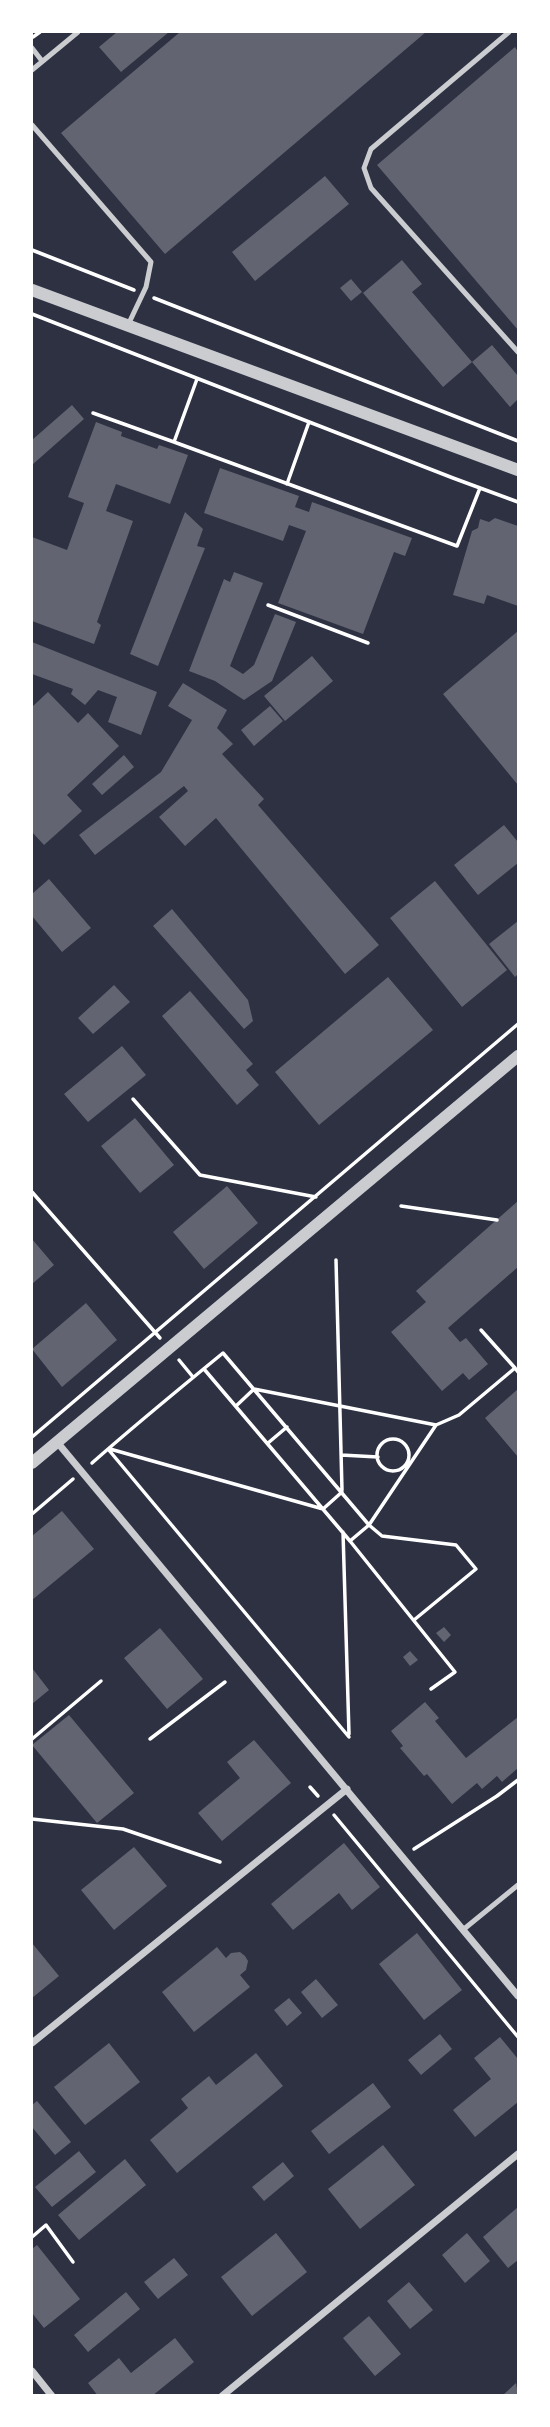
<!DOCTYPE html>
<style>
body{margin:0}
#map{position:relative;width:550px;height:2427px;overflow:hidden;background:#2d3142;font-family:Roboto,sans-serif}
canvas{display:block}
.frame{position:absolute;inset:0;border:33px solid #fff;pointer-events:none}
</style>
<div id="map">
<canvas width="550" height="2427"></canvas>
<div class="frame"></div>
</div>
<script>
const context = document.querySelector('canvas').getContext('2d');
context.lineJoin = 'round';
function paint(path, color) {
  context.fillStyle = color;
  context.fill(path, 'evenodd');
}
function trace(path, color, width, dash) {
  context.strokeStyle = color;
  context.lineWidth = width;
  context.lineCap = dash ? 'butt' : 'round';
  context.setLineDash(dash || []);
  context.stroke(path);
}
paint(new Path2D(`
 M117,32H169L121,72L99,47Z
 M180,32H426L165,254L61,133Z
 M515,47L518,52V330L377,165Z
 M325,176L349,204L255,281L232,252Z
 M402,260L422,284L412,292L472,362L492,345L518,376V399L510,407L472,362L443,387L363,293Z
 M351,279L362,292L351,301L340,288Z
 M72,405L84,419L32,465V440Z
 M96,422L122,432L121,436L157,449L159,445L188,455L170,504L116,484L106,511L133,521L97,622L101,625L94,644L32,621V537L67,550L84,503L68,497Z
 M220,468L299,496L295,507L309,512L312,502L412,538L405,556L394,552L363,634L278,603L306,531L289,525L283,541L204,513Z
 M185,512L203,529L197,546L205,548L158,666L130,654Z
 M495,518L518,526V606L487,595L484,604L453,595L472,531L478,528L480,519L489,522Z
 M234,572L263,583L230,666L243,674L254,665L275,614L296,622L272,681L244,700L215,681L189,671L224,579L230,582Z
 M518,631V785L443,694Z
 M32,642L157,692L141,735L108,722L117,697L98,690L85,705L71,694L73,689L32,674Z
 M312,656L333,681L285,721L264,696Z
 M183,683L227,710L217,728L233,744L222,754L264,799L258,805L379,945L345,974L216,818L185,846L159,817L188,791L184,786L95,855L79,835L161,772L192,720L168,706Z
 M48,692L78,723L88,713L119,746L67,795L82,811L44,845L32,832V707Z
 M270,706L283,721L254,746L241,730Z
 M124,755L134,767L102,795L92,784Z
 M504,825L518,842V863L478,895L454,865Z
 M49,879L91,928L62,952L32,916V894Z
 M435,881L507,970L462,1007L390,918Z
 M172,909L248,1000L253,1021L244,1029L153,926Z
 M518,921V974L515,977L489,944Z
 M388,977L433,1030L319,1125L275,1072Z
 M114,985L130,1002L93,1034L78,1018Z
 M190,991L253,1064L246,1070L259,1085L237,1105L162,1016Z
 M122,1046L146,1075L88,1122L64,1094Z
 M135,1118L174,1165L140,1193L101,1146Z
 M227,1186L258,1223L204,1269L173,1232Z
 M518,1201V1267L448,1328L460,1342L466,1338L488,1364L469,1380L463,1373L442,1391L391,1332L426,1302L416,1291Z
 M32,1239L54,1265L32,1284Z
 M86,1303L117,1340L62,1387L32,1349Z
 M518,1389V1457L485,1418Z
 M62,1511L94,1549L32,1600V1536Z
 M444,1627L451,1635L444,1642L436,1633Z
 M160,1628L203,1679L167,1709L124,1658Z
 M410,1651L418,1660L410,1666L403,1657Z
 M32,1668L49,1690L32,1704Z
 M425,1702L439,1718L435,1721L466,1758L518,1717V1768L502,1782L497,1776L482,1789L477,1783L452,1804L427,1774L424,1776L400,1748L403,1746L391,1731Z
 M69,1715L134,1793L97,1823L32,1745Z
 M254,1740L291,1783L222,1841L198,1813L240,1778L227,1762Z
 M344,1843L380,1887L352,1910L339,1893L293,1930L271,1904Z
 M134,1847L167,1886L114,1930L81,1890Z
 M417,1933L462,1990L424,2020L379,1964Z
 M32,1943L59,1976L32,1998Z
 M217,1947L226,1958L231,1953L240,1952L245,1956L248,1961L246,1970L240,1975L250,1987L194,2032L162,1992Z
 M316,1979L338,2005L322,2018L301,1992Z
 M289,1998L302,2013L287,2026L274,2010Z
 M440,2034L452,2049L421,2075L408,2060Z
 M500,2037L518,2059V2102L475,2137L453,2110L491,2079L474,2058Z
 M109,2043L140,2082L85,2125L54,2087Z
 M256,2053L283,2086L177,2173L150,2140L188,2108L181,2099L209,2076L216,2085Z
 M373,2083L391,2107L329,2154L311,2131Z
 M37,2101L71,2142L55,2155L32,2127V2105Z
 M383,2145L415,2185L360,2229L328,2189Z
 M79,2151L96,2172L52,2207L35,2187Z
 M125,2159L146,2185L79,2240L58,2215Z
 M283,2162L294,2176L264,2201L252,2187Z
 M518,2207V2260L508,2268L483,2237Z
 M276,2233L307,2272L252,2316L221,2277Z
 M467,2233L490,2261L465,2283L442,2255Z
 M37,2245L80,2299L44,2328L32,2313V2249Z
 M174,2258L188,2275L158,2299L144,2282Z
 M409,2282L433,2310L410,2329L387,2301Z
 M126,2292L140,2309L88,2352L74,2335Z
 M369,2316L401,2354L375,2376L343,2338Z
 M175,2338L194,2362L152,2396H98L88,2383L119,2358L131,2373Z
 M516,2383L518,2396H502Z`), '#626471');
trace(new Path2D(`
 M33,37L40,32
 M32,250L134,290
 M154,298L518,441
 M32,314L453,478L518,502
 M197,379L174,442L457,546L480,488
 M93,413L174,442
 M287,484L309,422
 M268,605L368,643
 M133,1099L200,1175L316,1197
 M32,1192L160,1338
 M401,1206L497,1220
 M336,1260L342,1490
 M481,1330L515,1368
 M179,1360L193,1377
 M236,1406L254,1389L436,1425
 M32,1437L518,1024
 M377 1455a16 16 0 1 1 32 0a16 16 0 1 1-32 0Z
 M268,1443L287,1427
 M108,1449L349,1737
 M110,1449L323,1509L342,1492
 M341,1455L378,1457
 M92,1463C135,1425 179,1389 223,1353L369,1525L350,1541L204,1369
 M32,1514L73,1479
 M343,1532L349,1734
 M350,1541L455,1672L431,1689
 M414,1620L476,1569L456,1545L382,1536L369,1525L436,1425L459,1415L515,1368L518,1372
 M32,1739L101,1681
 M150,1739L225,1682
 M310,1787L318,1796
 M334,1815L518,2037
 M32,1819L123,1829L220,1862
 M414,1849L497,1796L518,1780
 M32,2237L46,2225L73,2262`), '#fff', 3.5);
trace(new Path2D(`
 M509,32L371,149L364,168L371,188L518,352
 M32,48L42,61
 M32,70L78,32
 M32,125L151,262L146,287L128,325
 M464,1929L518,1885`), '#caccd0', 5);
trace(new Path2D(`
 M57,1442L518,1996
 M32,2043L347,1789
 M32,2371L52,2396
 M222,2396L518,2154`), '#caccd0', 7);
trace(new Path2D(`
 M32,290L518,470
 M32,1463L518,1056`), '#caccd0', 12);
</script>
